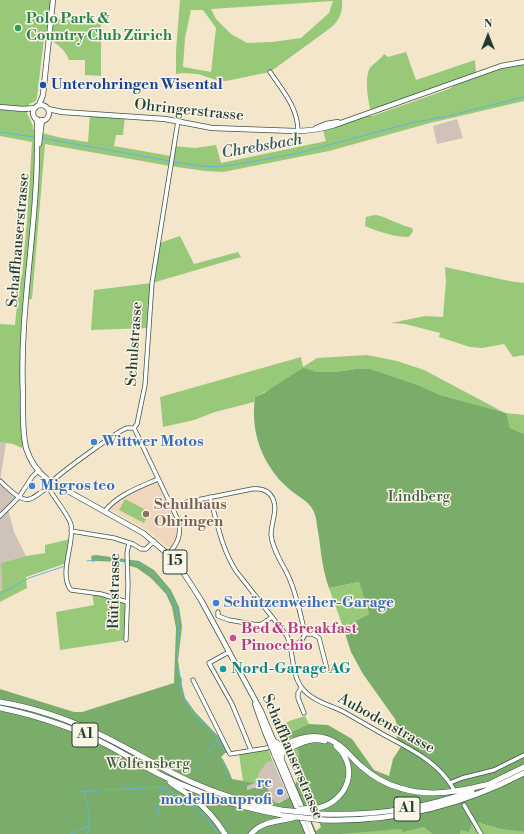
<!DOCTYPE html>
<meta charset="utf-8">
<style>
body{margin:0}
#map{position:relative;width:524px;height:834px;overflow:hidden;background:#f4e6ca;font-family:"Libre Bodoni",serif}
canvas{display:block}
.north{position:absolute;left:468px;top:16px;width:40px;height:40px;-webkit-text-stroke:3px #fcf5e5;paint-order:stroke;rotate:0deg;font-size:11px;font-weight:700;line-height:16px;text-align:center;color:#1f3d34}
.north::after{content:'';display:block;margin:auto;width:14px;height:18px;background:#1f3d34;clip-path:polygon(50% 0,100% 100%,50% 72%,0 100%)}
</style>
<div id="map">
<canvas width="524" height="834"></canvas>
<div class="north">N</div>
</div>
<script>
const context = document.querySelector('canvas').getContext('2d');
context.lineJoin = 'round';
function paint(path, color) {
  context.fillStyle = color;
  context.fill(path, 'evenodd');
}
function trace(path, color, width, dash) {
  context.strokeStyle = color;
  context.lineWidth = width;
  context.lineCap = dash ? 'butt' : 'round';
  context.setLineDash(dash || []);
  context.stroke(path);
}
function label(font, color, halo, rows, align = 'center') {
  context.font = font + ' "Libre Bodoni",serif';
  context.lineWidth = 3;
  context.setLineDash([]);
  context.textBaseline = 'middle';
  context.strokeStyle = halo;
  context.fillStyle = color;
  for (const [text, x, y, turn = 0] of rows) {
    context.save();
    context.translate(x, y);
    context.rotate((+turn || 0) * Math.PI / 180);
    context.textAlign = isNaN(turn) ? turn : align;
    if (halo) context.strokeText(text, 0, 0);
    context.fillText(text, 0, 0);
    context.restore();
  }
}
paint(new Path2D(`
 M157,481L176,523L177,533L176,538L172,546L169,547L166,546L148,530L111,510L110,508L126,495Z`), '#f0d6bc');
paint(new Path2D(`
 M457,119L463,138L437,144L433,126Z
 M0,442L6,443L0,481L19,497L8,509L14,532L26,556L1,563L2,590L0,591Z
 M268,760L273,762L289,798L279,802V803L273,802L260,786L247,790L246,786L258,782V774Z`), '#cec2b9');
paint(new Path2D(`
 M0,0H53L52,19L101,23V76L85,75V60H69C65,49 55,41 44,38L37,97L36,101L29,104L27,113L33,126V129C50,137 69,139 88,142L90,114L125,116L123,135H116L114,146L171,156L173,146L195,148L216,145L221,163L322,142L326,141L323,130L368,115L372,116L449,89C471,73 498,68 524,62V101L430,123L329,151L223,172L205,171L170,166L45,144L32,299L26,300L23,338L25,437L22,448L13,444L0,442V324L15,325L20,276H22L27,221L32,142L0,136Z
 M180,0H342C343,11 340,18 333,26L270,72L226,81L216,80L198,74L182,73L176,74V51ZM333,1L329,13L301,38L272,42L247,43L231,34L216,19L211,9ZM191,10H203L216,28L211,72L183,67L185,38Z
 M406,52L416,80L475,60L476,74L371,112C368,101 364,77 370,68C374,63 380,60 384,54L388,57Z
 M375,215C382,215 402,226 412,228L413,231L409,237C394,237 379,232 365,226L366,217Z
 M180,236L194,264L238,252L241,257L152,283L148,328L91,330L94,290L152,283L157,244Z
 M445,267L509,281L524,283V355L513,357L504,344L482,348L470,347L439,337L440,333L405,324L391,323L425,316L443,317L446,281Z
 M367,355L397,361L424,370L505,413L524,415V434L510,428L505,413L440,395L418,385L371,369H355L336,372H317L307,370L255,397L254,402L215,412L194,420L163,427L160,397L301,357L303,367L317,358Z
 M125,499L150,512L144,523L119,510Z
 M70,539L67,563L26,577L27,588L0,602V591L2,590L1,563L26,556L45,553V545Z
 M359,582L369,614L343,627L329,588Z
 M92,593L127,602L126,640L60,650L56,612L94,605Z
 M305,716L309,724L292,732L285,731L292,736L304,735L284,743L281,737L277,732L289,721Z
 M311,742L299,752L296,782L295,768L287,751Z
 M268,749L273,762L268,761L258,774V782L255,783L243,781L239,754Z
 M476,822L500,829L524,832V834H460L461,830Z
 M424,827L432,834H312C342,833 370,831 399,829C408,829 415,829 424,827Z`), '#97c979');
paint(new Path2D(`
 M303,368L317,372H336L355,369H371L418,385L440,395L506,413L510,428L524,434V832L500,829L476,822L471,825L469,832L461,830L460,834H432L424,827L403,832L401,829L340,834H0V689L74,712H82L174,683L176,628L172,607L166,594L151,578L137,568L127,565L124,562L96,561L92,562L91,556L96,555L139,561L154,570L171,590L179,607L182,626L178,661L182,686L185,698L195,712L218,736L229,753H225L221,757C224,760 230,773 232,779L255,783L247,786V790L260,786L265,783L274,802L279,803L292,796L296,782L299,752L292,736L290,738L286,737L283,734L285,731L292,732L309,724L328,725L352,739L374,770L389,776L393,759L402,745L396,742L398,728L395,719L363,674L351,652L343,627L369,614L359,582L329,588C323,571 321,554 319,537C317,529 317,517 313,510C308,500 295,495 288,488C262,465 250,431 255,397L264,393ZM312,805L321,827L316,831L305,806Z`), '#79ad69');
trace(new Path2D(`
 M0,132L34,137
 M41,138L170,161
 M173,162L202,166L218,167L244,163L299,153L411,123L448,116L524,97
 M87,561L100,559L125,561
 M130,561L142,565L154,575L168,591L176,608L179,629L177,657L179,674L182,680L180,687L184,698L190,709L218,739L206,756
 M0,594L29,578L65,566
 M218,739L225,752
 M223,762L229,780
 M194,771L203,759
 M106,790L163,787
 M84,791L89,809
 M78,792L101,790
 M157,818L163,787L183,799L206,817L218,834
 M71,834L88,826
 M87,834L89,826V813`), '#60b5dc', 1);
const minor = new Path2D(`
 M270,72C283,91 298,108 298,131
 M0,481C7,487 20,502 30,499C36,497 42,491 47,488L50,490C54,498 70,517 71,525C75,543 58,574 71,590L101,594L127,602
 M52,482C57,475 119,430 127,428C130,428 132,428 134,428
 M210,497C217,523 222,549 236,571L287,636C294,652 291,674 302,688C312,701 330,705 344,712C358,720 372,728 386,736C412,750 438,762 453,788
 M173,509L187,502L252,489C261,488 269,490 273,499C278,510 271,523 271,535C273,552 284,565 290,580C297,597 301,616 305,634C302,642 299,643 291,645
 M105,511C117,495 140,487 158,479
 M0,516L19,497L32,477L38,471
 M71,531L114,538L133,544L141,549H146L154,541
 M168,554C178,544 181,535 179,522L134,428L137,424L145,385L152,283L178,121
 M218,612V616L229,620L258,625L262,624L272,617
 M305,634H313L319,638L327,669
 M126,640L128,585L127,553L129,543
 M229,652L209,663L232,704L251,750
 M193,680L230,754L267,748
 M301,688L298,693V698L304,713
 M450,783L462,778L494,770L524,755
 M464,805L481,834`);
const major = new Path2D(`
 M39,105L43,95L53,0
 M33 113a8 8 0 1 1 16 0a8 8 0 1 1-16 0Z
 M0,107L23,109L35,108
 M48,109L62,112L165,119L212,128L295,131C309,131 322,129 335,125L487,71L501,66L524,62
 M37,119C37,126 37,133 37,141C38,225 19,309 23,394C23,412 22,431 26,448C30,461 38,472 48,480L143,533L169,555L183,572L201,600L261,711L313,834
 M316,128L326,124L338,122
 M39,144L42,120
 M255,704L265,732L308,834`);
const highway = new Path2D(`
 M0,702C37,708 73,721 107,738C135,752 162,769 191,782C220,795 250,804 281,810
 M0,708C38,716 75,728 109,746C128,756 146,768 165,777C207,797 250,811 296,817
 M274,741L282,746
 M272,748L276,751H280C297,748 305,736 325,741
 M275,756L277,750C295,737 319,730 339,745C347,751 353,759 361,766C372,776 385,784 400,788C431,798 459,791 490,784
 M281,759L283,751
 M170,782C177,788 186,792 193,798C206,808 216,820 225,834
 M487,785L524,767
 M318,808C348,801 360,767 336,746
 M321,814C373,816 423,809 472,791
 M323,820C394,822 461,806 524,773
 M251,834C262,821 277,822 293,818`);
trace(minor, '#3f564a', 5);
trace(major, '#3f564a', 6);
trace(highway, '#3f564a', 6);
trace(minor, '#fff', 3.5);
trace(major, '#fff', 4.5);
trace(highway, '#fff', 5);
const highwayBridge = new Path2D(`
 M299,809L318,808
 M281,810L321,814
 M296,817L323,820`);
trace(highwayBridge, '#3f564a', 6, []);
trace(highwayBridge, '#fff', 5);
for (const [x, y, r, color] of [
 [18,28,4,"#2e9e5b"],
 [43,85,4,"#1a4fb4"],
 [94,442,4,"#3f7fe0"],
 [32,486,4,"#3f7fe0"],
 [146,514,4,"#8d6e63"],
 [216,603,4,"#3f7fe0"],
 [233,638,4,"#d1479c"],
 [223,669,4,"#0f9aa8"],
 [280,792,4,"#3f7fe0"]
]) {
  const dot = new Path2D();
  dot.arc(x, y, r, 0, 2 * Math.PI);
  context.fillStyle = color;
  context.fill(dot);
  trace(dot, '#fcf5e5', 1.5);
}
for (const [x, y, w] of [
 [175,562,24],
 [85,735,26],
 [407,809,26]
]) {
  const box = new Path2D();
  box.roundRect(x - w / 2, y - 12, w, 24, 3);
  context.fillStyle = '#fcf5e5';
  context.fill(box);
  trace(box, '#1f3d34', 1);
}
label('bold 14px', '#1f3d34', null, [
 ["15",175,562],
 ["A1",85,735],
 ["A1",407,809]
]);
label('bold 15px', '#27864d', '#fcf5e5', [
 ["Polo Park &",26,19],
 ["Country Club Zürich",26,36]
], 'left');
label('bold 15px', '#164399', '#fcf5e5', [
 ["Unterohringen Wisental",51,85]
], 'left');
label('15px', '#1f3d34', '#fcf5e5', [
 ["Ohringerstrasse",189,111,6],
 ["Schaffhauserstrasse",19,240,-85],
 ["Schulstrasse",135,344,-86],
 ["Rütistrasse",115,591,-89],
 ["Aubodenstrasse",386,724,29],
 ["Schaffhauserstrasse",292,757,67]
]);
label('bold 15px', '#366cbe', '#fcf5e5', [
 ["Wittwer Motos",102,442],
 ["Migros teo",40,486],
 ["Schützenweiher-Garage",224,603],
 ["rc",272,783,"right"],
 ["modellbauprofi",272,800,"right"]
], 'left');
label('15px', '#3d6045', '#fcf5e5', [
 ["Lindberg",419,497],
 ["Wolfensberg",148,764]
]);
label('bold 15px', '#785e54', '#fcf5e5', [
 ["Schulhaus",154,505],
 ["Ohringen",154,522]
], 'left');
label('bold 15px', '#b23c85', '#fcf5e5', [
 ["Bed & Breakfast",241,629],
 ["Pinocchio",241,646]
], 'left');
label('bold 15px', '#0d838f', '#fcf5e5', [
 ["Nord-Garage AG",231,669]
], 'left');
label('italic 16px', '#2f5b5e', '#fcf5e5', [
 ["Chrebsbach",262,147,-10]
]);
</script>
